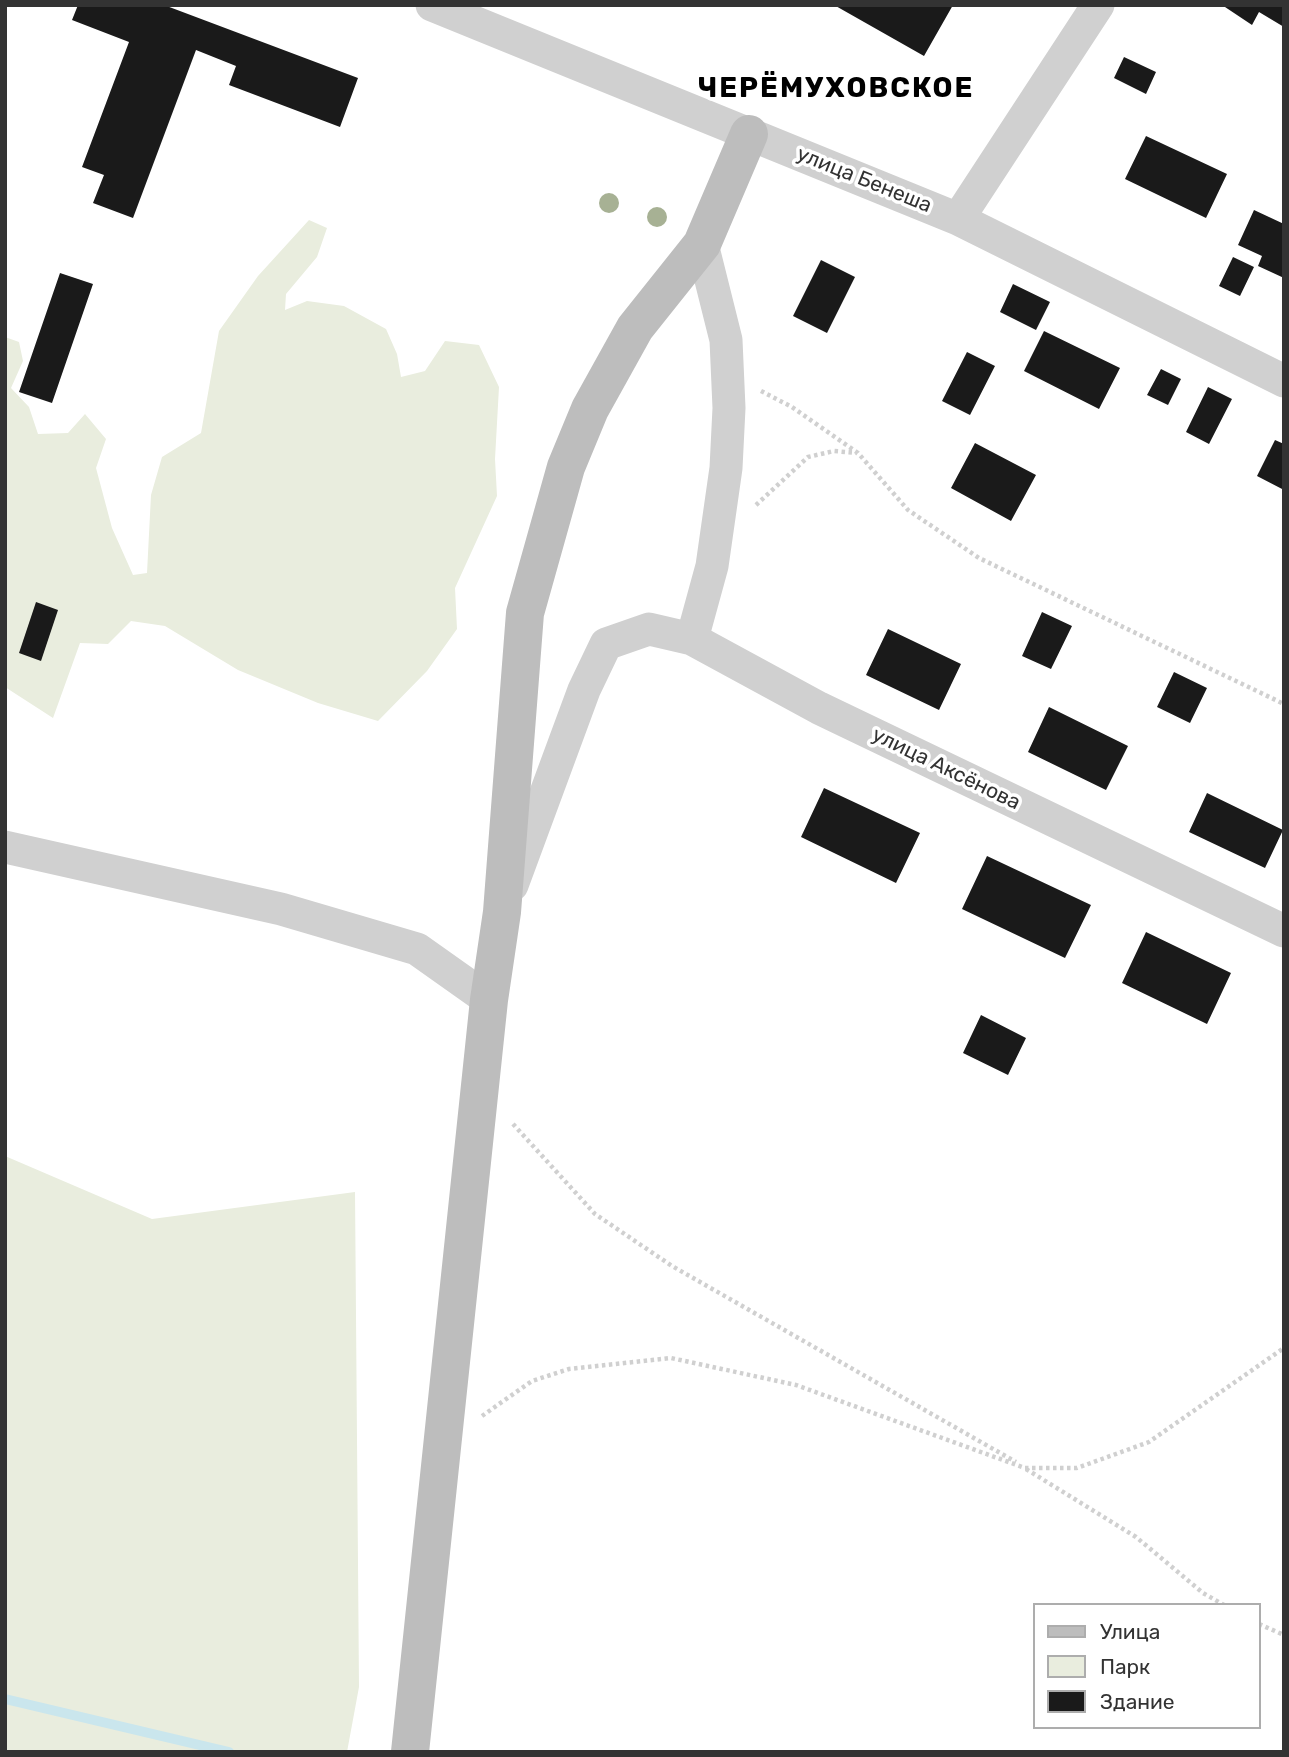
<!DOCTYPE html>
<meta charset="utf-8">
<style>
body{margin:0}
#map{position:relative;width:1289px;height:1757px;overflow:hidden;background:#fff;font-family:Rubik,sans-serif}
canvas{display:block}
.frame{position:absolute;inset:0;border:7px solid #333;pointer-events:none}
.legend{position:absolute;left:1033px;top:1603px;width:228px;height:126px;box-sizing:border-box;background:#fff;border:2px solid #adadad;margin:0;padding:9px 12px;list-style:none;font-size:21px;color:#333}
.legend li{display:flex;align-items:center;gap:14px;height:35px}
.legend b{width:35px;border:2px solid #adadad}
</style>
<div id="map">
<canvas width="1289" height="1757"></canvas>
<div class="frame"></div>
<ul class="legend">
<li><b style="height:9px;background:#bdbdbd"></b>Улица</li>
<li><b style="height:19px;background:#e9edde"></b>Парк</li>
<li><b style="height:19px;background:#1a1a1a"></b>Здание</li>
</ul>
</div>
<script>
const context = document.querySelector('canvas').getContext('2d');
context.lineJoin = 'round';
function paint(path, color) {
  context.fillStyle = color;
  context.fill(path, 'evenodd');
}
function trace(path, color, width, dash) {
  context.strokeStyle = color;
  context.lineWidth = width;
  context.lineCap = dash ? 'butt' : 'round';
  context.setLineDash(dash || []);
  context.stroke(path);
}
function label(font, color, halo, rows, align = 'center') {
  context.font = font + ' Rubik,sans-serif';
  context.lineWidth = 7;
  context.setLineDash([]);
  context.textBaseline = 'middle';
  context.strokeStyle = halo;
  context.fillStyle = color;
  for (const [text, x, y, turn = 0] of rows) {
    context.save();
    context.translate(x, y);
    context.rotate((+turn || 0) * Math.PI / 180);
    context.textAlign = isNaN(turn) ? turn : align;
    if (halo) context.strokeText(text, 0, 0);
    context.fillText(text, 0, 0);
    context.restore();
  }
}
paint(new Path2D(`
 M309,220L327,228L317,257L286,294L285,310L307,301L344,306L386,329L397,354L401,377L425,371L445,341L479,345L499,387L495,459L497,496L455,588L457,629L427,671L378,721L318,703L238,670L165,626L131,621L108,644L80,643L53,718L5,687V337L19,342L23,361L11,388L29,407L38,434L68,433L85,414L106,439L96,468L112,528L133,575L147,573L151,495L162,457L201,433L219,331L258,276Z
 M5,1156L152,1219L355,1192L359,1687L347,1752H5Z`), '#e9edde');
trace(new Path2D(`
 M5,1699L229,1752`), '#cae6ed', 10);
paint(new Path2D(`
 M78,5H164L358,78L340,127L229,85L236,66L196,50L133,218L93,203L104,175L82,167L129,42L72,20Z
 M834,5H953L924,56Z
 M1222,5H1284V27L1259,12L1252,25Z
 M1124,57L1156,72L1146,94L1114,78Z
 M1146,136L1227,174L1206,218L1125,179Z
 M1254,210L1284,224V278L1258,266L1262,256L1238,245Z
 M1233,257L1254,267L1240,296L1219,286Z
 M821,260L855,277L827,333L793,316Z
 M60,273L93,284L52,403L19,392Z
 M1013,284L1050,302L1036,330L1000,312Z
 M1044,331L1120,368L1099,409L1024,371Z
 M967,352L995,366L970,415L942,401Z
 M1161,369L1181,379L1168,405L1147,395Z
 M1208,387L1232,399L1209,444L1186,432Z
 M1275,440L1284,444V490L1257,476Z
 M975,443L1036,475L1011,521L951,488Z
 M36,602L58,610L41,661L19,653Z
 M1042,612L1072,626L1051,669L1022,656Z
 M888,629L961,664L939,710L866,675Z
 M1174,672L1207,688L1190,723L1157,707Z
 M1049,707L1128,746L1106,790L1028,752Z
 M824,788L920,833L896,883L801,837Z
 M1207,793L1283,830L1265,868L1189,832Z
 M987,856L1091,905L1065,958L962,909Z
 M1146,932L1231,973L1207,1024L1122,983Z
 M981,1015L1026,1038L1008,1075L963,1053Z`), '#1a1a1a');
trace(new Path2D(`
 M761,391L792,407L858,453L908,510L979,558L1284,704
 M756,505L808,457L834,451L857,453
 M513,1124L595,1214L672,1266L1016,1462
 M482,1416L532,1381L569,1369L671,1358L796,1385L1025,1468H1077L1149,1442L1284,1348
 M1026,1469L1136,1537L1203,1593L1224,1605
 M1259,1624L1284,1635`), '#d0d0d0', 4.5, [3.5, 3.5]);
trace(new Path2D(`
 M432,5L958,219L1284,381
 M958,219L1098,5
 M692,639L712,566L726,468L729,408L726,340L702,244
 M5,847L281,909L417,949L489,1000
 M512,885L584,690L606,644L649,629L692,639L819,708L1284,931`), '#d0d0d0', 33);
trace(new Path2D(`
 M410,1752L489,1000L502,912L525,613L566,467L590,409L635,328L702,244L749,134`), '#bdbdbd', 38);
context.fillStyle = '#a7b194';
for (const [x, y] of [
 [609,203],
 [657,217]
]) {
  context.beginPath();
  context.arc(x, y, 10, 0, 2 * Math.PI);
  context.fill();
}
label('21px', '#333', '#fff', [
 ["улица Бенеша",864,180,22],
 ["улица Аксёнова",946,769,26]
]);
context.letterSpacing = '2px';
label('bold 28px', '#000', '#fff', [
 ["ЧЕРЁМУХОВСКОЕ",836,89]
]);
context.letterSpacing = '0px';
</script>
